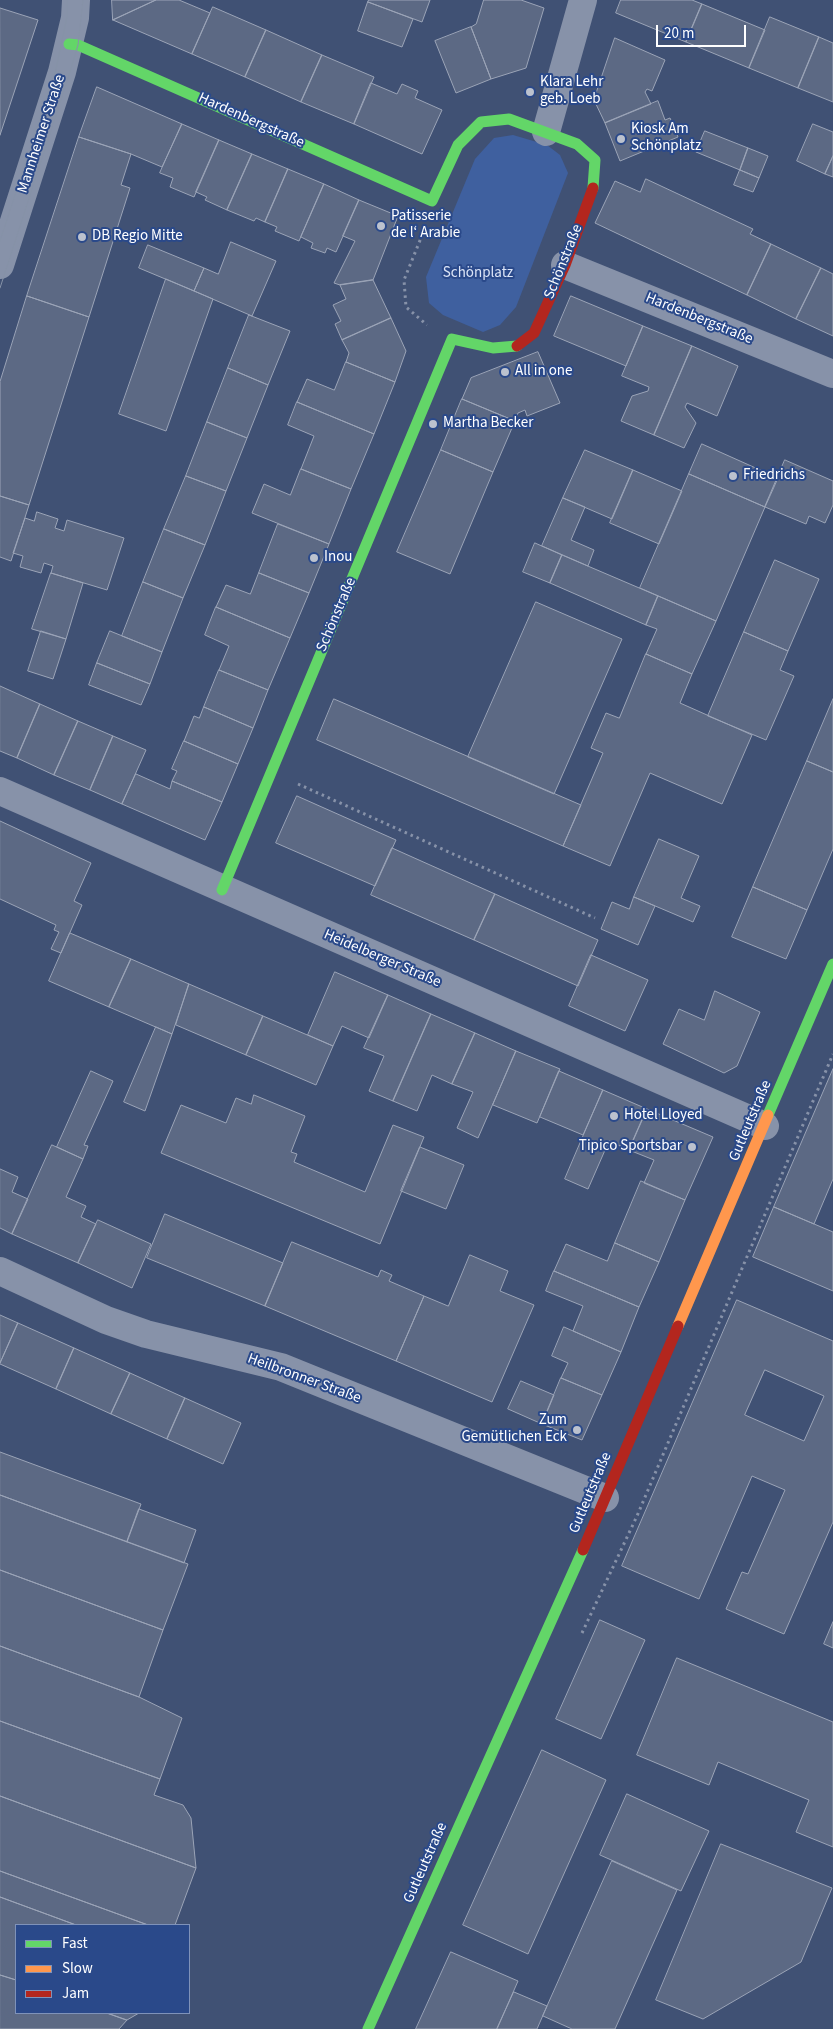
<!DOCTYPE html>
<meta charset="utf-8">
<style>
body{margin:0}
#map{position:relative;width:833px;height:2029px;overflow:hidden;background:#405174;font-family:"Source Sans 3",sans-serif}
canvas{display:block}
.legend{position:absolute;left:15px;top:1924px;width:175px;height:90px;box-sizing:border-box;background:#2a498a;border:1px solid #7f92b9;margin:0;padding:6px 9px;list-style:none;font-size:15px;color:#fff}
.legend li{display:flex;align-items:center;gap:10px;height:25px}
.legend b{width:25px;border:1px solid #7f92b9}
.scale{position:absolute;left:656px;top:25px;width:90px;height:22px;box-sizing:border-box;border:2px solid #fff;border-top:0;padding-left:6px;font-size:15px;line-height:18px;white-space:nowrap;color:#fff;-webkit-text-stroke:4px #2a498a;paint-order:stroke}
</style>
<div id="map">
<canvas width="833" height="2029"></canvas>
<ul class="legend">
<li><b style="height:6px;background:#63d668"></b>Fast</li>
<li><b style="height:6px;background:#ff974d"></b>Slow</li>
<li><b style="height:6px;background:#b3261e"></b>Jam</li>
</ul>
<div class="scale">20 m</div>
</div>
<script>
const context = document.querySelector('canvas').getContext('2d');
context.lineJoin = 'round';
function paint(path, color) {
  context.fillStyle = color;
  context.fill(path, 'evenodd');
}
function trace(path, color, width, dash) {
  context.strokeStyle = color;
  context.lineWidth = width;
  context.lineCap = dash ? 'butt' : 'round';
  context.setLineDash(dash || []);
  context.stroke(path);
}
function label(font, color, halo, rows, align = 'center') {
  context.font = font + ' "Source Sans 3",sans-serif';
  context.lineWidth = 4;
  context.setLineDash([]);
  context.textBaseline = 'middle';
  context.strokeStyle = halo;
  context.fillStyle = color;
  for (const [text, x, y, turn = 0] of rows) {
    context.save();
    context.translate(x, y);
    context.rotate((+turn || 0) * Math.PI / 180);
    context.textAlign = isNaN(turn) ? turn : align;
    if (halo) context.strokeText(text, 0, 0);
    context.fillText(text, 0, 0);
    context.restore();
  }
}
paint(new Path2D(`
 M513,135L547,145L560,155L568,173L516,307L500,325L483,332L443,315L429,303L426,277L475,159L494,138Z`), '#3f609f');
const building = new Path2D(`
 M112,0H156L113,20Z
 M156,0H179L210,13L192,54L113,20Z
 M369,0H430L422,22L368,2Z
 M484,0H521L544,8L526,68L491,79L471,27L476,24Z
 M621,0H692L702,4L686,42L616,13Z
 M368,2L413,19L402,47L358,31Z
 M702,4L765,30L749,68L686,42Z
 M213,7L266,30L245,77L192,54Z
 M0,8L38,20L0,135Z
 M770,17L819,37L798,88L749,68Z
 M471,27L491,79L456,93L435,41Z
 M266,30L322,55L301,102L245,77Z
 M819,37L833,43V102L798,88Z
 M615,38L665,60L652,91L647,89L645,92L651,104L605,123L594,100Z
 M322,55L374,77L354,124L301,102Z
 M371,83L397,94L402,84L418,91L415,98L442,110L422,154L354,124Z
 M97,87L182,124L162,167L131,154L79,137Z
 M658,101L665,120L670,118L678,137L620,161L605,123Z
 M182,124L219,140L194,197L170,187L173,178L160,173Z
 M813,124L833,132V156L825,174L797,161Z
 M705,131L748,148L740,170L696,152Z
 M79,137L131,154L121,185L130,188L89,317L27,296Z
 M219,140L252,154L227,210L205,200L207,197L196,192Z
 M748,148L768,156L759,178L740,170Z
 M252,154L288,169L265,222L256,218L254,221L227,210Z
 M833,156V177L825,174Z
 M288,169L324,184L299,241L275,231L277,227L265,222Z
 M740,170L759,178L753,192L734,185Z
 M646,179L753,229L750,234L771,244L747,295L595,223L615,181L640,192Z
 M324,184L359,200L336,252L327,248L325,253L311,248L313,243L301,237Z
 M359,200L398,216L373,280L340,285L334,283L355,241L343,236Z
 M231,242L276,261L252,316L194,291L204,268L218,274Z
 M771,244L821,268L796,319L747,295Z
 M148,245L204,268L194,291L139,268Z
 M821,268L833,274V336L796,319Z
 M166,279L213,299L166,431L119,414Z
 M373,280L391,318L342,340L335,324L341,321L333,305L346,299L340,285Z
 M27,296L89,317L29,505L0,496V382Z
 M571,296L643,326L626,366L554,336Z
 M249,315L290,331L268,385L228,368Z
 M391,318L406,351L395,382L346,362L349,353L342,340Z
 M643,326L692,346L654,435L621,421L632,396L648,391L649,387L622,376Z
 M692,346L738,366L717,416L687,403L685,407L696,423L684,448L654,435Z
 M538,352L560,403L527,416L525,410L518,413L515,421L462,399L471,378Z
 M346,362L395,382L374,434L297,402L307,379L334,390Z
 M228,368L268,385L247,438L207,422Z
 M462,399L515,421L493,472L441,450Z
 M297,402L374,434L351,489L301,469L314,436L288,425Z
 M207,422L247,438L226,491L186,476Z
 M702,444L778,478L765,507L689,474Z
 M441,450L493,472L450,574L397,552Z
 M585,450L633,470L612,519L563,498Z
 M785,460L833,481V505L825,523L809,516L806,524L765,507Z
 M301,469L351,489L329,544L252,513L264,484L290,495Z
 M633,470L682,491L659,544L610,523Z
 M689,474L765,507L716,621L640,588Z
 M186,476L226,491L205,545L164,529Z
 M0,496L29,505L11,561L0,557Z
 M563,498L585,507L571,540L594,550L588,566L542,546Z
 M37,512L58,519L55,528L64,531L67,520L124,538L107,590L51,573L53,566L44,563L41,573L20,567L23,556L13,553L25,518L34,521Z
 M278,524L329,544L309,593L259,573Z
 M164,529L205,545L183,598L143,582Z
 M535,543L562,555L550,583L523,572Z
 M562,555L658,596L646,625L550,583Z
 M775,560L819,579L788,651L744,632Z
 M51,573L83,583L66,639L32,629Z
 M259,573L309,593L290,638L216,607L226,585L250,594Z
 M143,582L183,598L162,652L122,636Z
 M658,596L716,621L692,674L646,654L657,629L646,625Z
 M536,602L622,639L554,794L468,757Z
 M216,607L290,638L268,690L219,670L229,646L205,635Z
 M41,631L66,639L53,679L28,671Z
 M110,631L162,652L150,684L97,663Z
 M744,632L788,651L780,670L794,676L766,740L708,716Z
 M646,654L692,674L680,703L752,735L722,804L650,773L610,866L563,846L603,753L591,748L606,713L619,718Z
 M97,663L150,684L141,705L89,685Z
 M219,670L268,690L253,728L204,707Z
 M0,686L40,704L17,758L0,751Z
 M334,699L581,805L563,846L317,740Z
 M833,699V772L807,761Z
 M40,704L78,721L54,775L17,758Z
 M204,707L253,728L238,764L184,741L194,716L199,718Z
 M78,721L113,736L90,790L54,775Z
 M113,736L146,750L122,804L90,790Z
 M184,741L238,764L222,802L172,781L177,771L172,769Z
 M807,761L833,772V849L807,910L753,887Z
 M136,774L170,789L172,781L222,802L205,840L122,804Z
 M297,796L396,840L375,886L276,843Z
 M0,821L91,863L74,901L82,905L61,953L51,949L59,932L54,930L56,925L0,899Z
 M659,839L699,856L681,898L700,906L693,922L634,897Z
 M392,848L495,894L474,940L371,895Z
 M753,887L807,910L786,959L732,937Z
 M495,894L598,940L578,986L474,940Z
 M634,897L655,906L638,945L601,929L612,902L629,909Z
 M70,933L131,959L109,1007L49,981Z
 M591,955L648,980L625,1031L569,1006Z
 M131,959L189,984L172,1034L109,1007Z
 M335,972L388,995L369,1038L342,1026L333,1046L308,1035Z
 M189,984L263,1016L246,1055L176,1025Z
 M715,991L760,1012L737,1066L724,1073L663,1044L679,1009L704,1020Z
 M388,995L431,1014L393,1101L369,1091L384,1056L364,1048Z
 M431,1014L475,1033L452,1084L432,1075L417,1111L393,1101Z
 M263,1016L333,1046L316,1085L246,1055Z
 M156,1027L172,1034L145,1111L124,1102Z
 M475,1033L516,1051L478,1138L457,1128L473,1092L452,1084Z
 M516,1051L560,1069L537,1123L493,1105Z
 M833,1069V1179L814,1224L774,1207Z
 M91,1071L113,1081L84,1145L88,1146L83,1159L57,1147Z
 M559,1071L603,1090L583,1135L540,1117Z
 M603,1090L647,1109L629,1150L609,1141L588,1189L565,1179Z
 M254,1095L305,1116L291,1152L297,1154L294,1162L365,1192L393,1125L424,1137L380,1244L161,1153L181,1105L226,1123L236,1098L251,1104Z
 M647,1109L713,1137L685,1200L644,1183L654,1160L629,1150Z
 M52,1145L83,1159L66,1197L86,1206L81,1217L96,1224L78,1263L12,1234Z
 M420,1147L464,1165L446,1209L401,1191Z
 M0,1169L18,1177L12,1192L28,1199L12,1234L0,1228Z
 M641,1181L685,1200L659,1262L615,1243Z
 M774,1207L833,1232V1291L753,1257Z
 M165,1214L283,1263L265,1306L147,1258Z
 M98,1220L151,1244L132,1288L78,1263Z
 M292,1242L378,1277L381,1270L392,1275L389,1281L424,1296L396,1361L265,1306Z
 M615,1243L659,1262L639,1307L554,1271L566,1244L607,1261Z
 M470,1255L508,1271L500,1291L534,1305L492,1402L396,1361L424,1296L448,1306Z
 M554,1271L639,1307L621,1352L573,1331L583,1306L546,1291Z
 M737,1300L833,1341V1522L784,1634L726,1609L742,1572L748,1574L785,1490L752,1476L699,1599L622,1566ZM765,1370L824,1396L804,1441L745,1415Z
 M0,1315L18,1323L0,1363Z
 M18,1323L74,1348L56,1389L0,1364Z
 M564,1327L621,1352L602,1395L561,1378L568,1363L552,1356Z
 M74,1348L130,1373L111,1414L56,1389Z
 M130,1373L185,1398L167,1439L111,1414Z
 M561,1378L602,1395L582,1440L542,1424Z
 M521,1381L554,1395L542,1424L508,1409Z
 M185,1398L241,1423L223,1464L167,1439Z
 M0,1452L141,1504L127,1542L0,1495Z
 M0,1495L188,1564L163,1630L0,1570Z
 M139,1509L196,1530L184,1563L127,1542Z
 M0,1570L163,1630L139,1697L0,1646Z
 M600,1620L645,1640L601,1739L556,1719Z
 M833,1622V1648L824,1644Z
 M0,1646L139,1697L182,1718L160,1779L0,1721Z
 M677,1658L833,1722V1847L796,1832L809,1800L718,1762L709,1785L637,1755Z
 M0,1721L160,1779L154,1795L183,1805L191,1818L196,1868L0,1796Z
 M542,1750L606,1780L528,1954L463,1925Z
 M627,1794L709,1831L681,1891L600,1855Z
 M0,1796L196,1868L175,1925H148L0,1871Z
 M721,1844L832,1888L801,1962L703,2019L656,2000Z
 M612,1861L677,1890L615,2029H572L543,2016Z
 M0,1871L148,1925H76L0,1897Z
 M0,1897L76,1925H16V1980L0,1975Z
 M451,1952L518,1981L497,2029H416Z
 M0,1975L16,1980V2013H107L127,2020L119,2029H0Z
 M514,1992L547,2006L537,2029H497Z
 M107,2013H139L127,2020Z`);
paint(building, '#5c6984');
trace(building, '#9ba4b7', 1);
trace(new Path2D(`
 M425,228L404,280L406,307L427,325
 M298,784L595,918
 M582,1633L637,1516L833,1054`), '#8792a9', 3, [2.5, 4]);
trace(new Path2D(`
 M546,132L583,0
 M0,265L62,72L75,18L76,0
 M565,265L833,374
 M0,791L765,1126
 M0,1271L106,1320L146,1334L281,1367L605,1498`), '#8792a9', 28);
trace(new Path2D(`
 M69,44L78,45L432,201L458,145L481,122L509,119L577,144L595,160L593,188
 M222,890L452,339L493,348L517,346
 M768,1115L833,964
 M368,2029L583,1550`), '#63d668', 11);
trace(new Path2D(`
 M678,1326L768,1115`), '#ff974d', 11);
trace(new Path2D(`
 M517,346L534,333L565,265L593,188
 M583,1550L678,1326`), '#b3261e', 11);
trace(new Path2D(`
 M0,241L56,69L67,17V0
 M0,288L69,75L78,45L83,0`), '#8692a7', 1);
for (const [x, y, r, color] of [
 [530,92,5,"#bcc2ce"],
 [621,139,5,"#bcc2ce"],
 [381,226,5,"#bcc2ce"],
 [82,237,5,"#bcc2ce"],
 [505,372,5,"#bcc2ce"],
 [433,424,5,"#bcc2ce"],
 [733,476,5,"#bcc2ce"],
 [314,558,5,"#bcc2ce"],
 [614,1116,5,"#bcc2ce"],
 [692,1147,5,"#bcc2ce"],
 [577,1430,5,"#bcc2ce"]
]) {
  const dot = new Path2D();
  dot.arc(x, y, r, 0, 2 * Math.PI);
  context.fillStyle = color;
  context.fill(dot);
  trace(dot, '#2a498a', 2);
}
label('15px', '#fff', '#2a498a', [
 ["Klara Lehr",540,83],
 ["geb. Loeb",540,100],
 ["Kiosk Am",631,130],
 ["Schönplatz",631,147],
 ["Patisserie",391,217],
 ["de l‘ Arabie",391,234],
 ["DB Regio Mitte",92,237],
 ["All in one",515,372],
 ["Martha Becker",443,424],
 ["Friedrichs",743,476],
 ["Inou",324,558],
 ["Hotel Lloyed",624,1116],
 ["Tipico Sportsbar",682,1147,"right"],
 ["Zum",567,1421,"right"],
 ["Gemütlichen Eck",567,1438,"right"]
], 'left');
label('15px', '#fff', '#2a498a', [
 ["Hardenbergstraße",251,121,24],
 ["Mannheimer Straße",42,134,-72],
 ["Schönstraße",564,262,-68],
 ["Hardenbergstraße",699,319,22],
 ["Schönstraße",337,615,-67],
 ["Heidelberger Straße",382,959,23],
 ["Gutleutstraße",751,1121,-67],
 ["Heilbronner Straße",304,1379,20],
 ["Gutleutstraße",591,1493,-67],
 ["Gutleutstraße",426,1863,-66]
]);
label('15px', '#dce5f7', '#2a498a', [
 ["Schönplatz",478,274]
]);
</script>
